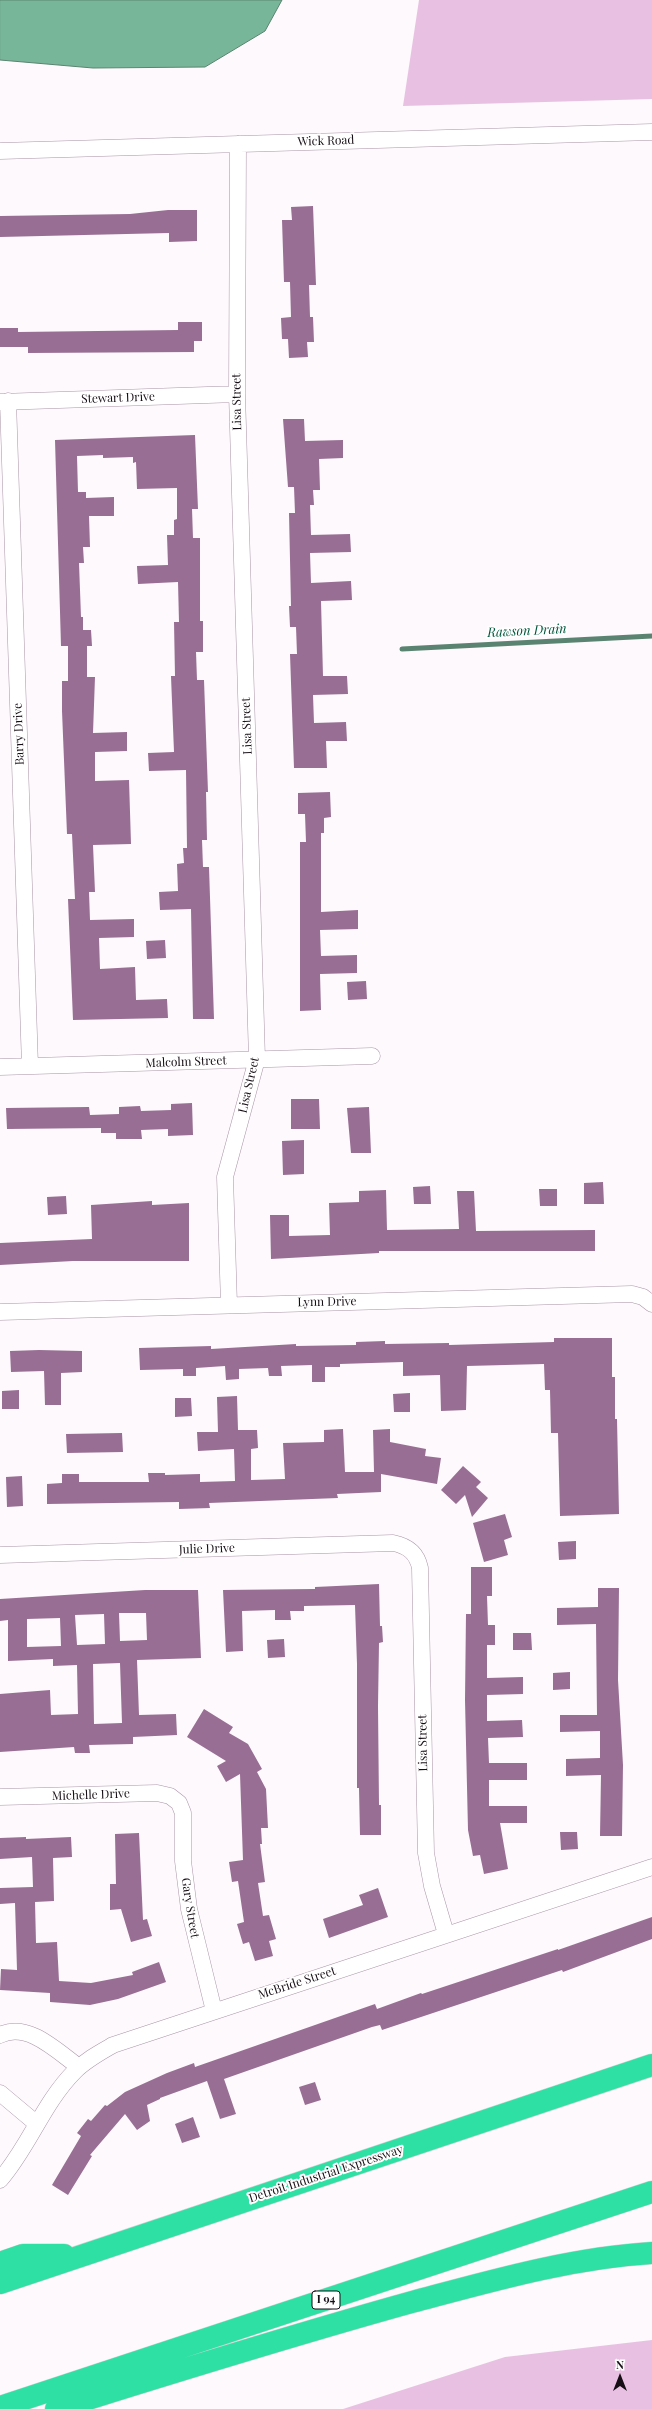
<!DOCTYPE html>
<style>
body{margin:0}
#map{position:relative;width:652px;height:2409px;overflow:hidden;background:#fdf9fc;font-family:"Playfair Display",serif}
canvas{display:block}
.north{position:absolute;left:600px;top:2357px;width:40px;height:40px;-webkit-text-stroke:3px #fff;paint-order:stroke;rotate:0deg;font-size:11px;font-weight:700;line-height:16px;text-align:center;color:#150e14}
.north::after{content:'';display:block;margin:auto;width:14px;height:18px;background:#150e14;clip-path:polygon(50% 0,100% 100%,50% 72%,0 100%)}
</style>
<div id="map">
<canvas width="652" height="2409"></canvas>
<div class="north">N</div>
</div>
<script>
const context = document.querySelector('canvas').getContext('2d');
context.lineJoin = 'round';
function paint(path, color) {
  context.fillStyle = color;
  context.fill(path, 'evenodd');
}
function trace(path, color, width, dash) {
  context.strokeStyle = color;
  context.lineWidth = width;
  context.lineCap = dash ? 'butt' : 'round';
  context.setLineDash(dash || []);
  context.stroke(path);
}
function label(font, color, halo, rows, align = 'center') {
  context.font = font + ' "Playfair Display",serif';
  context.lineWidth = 4;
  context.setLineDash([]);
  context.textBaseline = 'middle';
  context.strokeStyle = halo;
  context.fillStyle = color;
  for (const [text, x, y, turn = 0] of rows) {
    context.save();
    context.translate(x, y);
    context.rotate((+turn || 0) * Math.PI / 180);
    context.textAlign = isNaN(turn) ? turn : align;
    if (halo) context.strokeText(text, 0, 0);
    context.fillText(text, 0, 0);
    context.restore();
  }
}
paint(new Path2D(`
 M419,0H652V99L403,106Z
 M652,2340V2409H343L505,2357Z`), '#e8c1e2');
const water = new Path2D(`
 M0,0H282L265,31L205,67L93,68L0,60Z`);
paint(water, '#78b699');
trace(water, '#5a8471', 1);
trace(new Path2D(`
 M402,649L652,636`), '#5a8471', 5);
paint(new Path2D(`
 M313,206L316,285H309L310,317H313L314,342H307L308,357L289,358L288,339H282L281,318L291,317L290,282H284L282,220H292L291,207Z
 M168,210H197V241L169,242V233L0,237V216L130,214Z
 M178,322H202V341H194V352L28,353V347H0V328H18V332L178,330Z
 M283,419H304L305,441L343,440V458L319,459L320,490H313L314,505H310L311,535L350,534L351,552L310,553L311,583L351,581L352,600L321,601L323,676H347L348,694L313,695L314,723L346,722L347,741H326L327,768H294L290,654H297L296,627H290L289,606H291L289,513H295L294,487H288Z
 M195,435L198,509H192L193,538H200V621H203V652H196L197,680H204L208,792H206L207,840H202L203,867H209L214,1019H193L191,909L160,910L159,892L178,891L177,864L184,863L183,848H187L186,770L149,771L148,753L174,752L171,676H175L174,622H179L178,582L138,584L137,566L168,565L167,535H174V520L177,519V488L137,489L136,462L133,463V457L103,458V455L77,456L78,492H86V498L114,497V516H89L90,547H83L84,563H79L81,617H83V630H91L92,646H87V677H95L93,733L127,732V751L95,752V781L129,780L131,844L93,845L95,892H89L90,920L134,919V937L99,938L100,969L135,967L136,1000L167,999L168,1018L73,1020L68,899H75L72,834H67L62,711V681H68V646H61L55,440Z
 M330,792L331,817L324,818V833H321V912L358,910V929L320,930L321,956L357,955V973L320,974L321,1010L300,1011V842H306L305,814H298V793Z
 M165,940L166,958L147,959L146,941Z
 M366,981L367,999L348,1000L347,982Z
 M291,1099H319L320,1129H291Z
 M192,1103L193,1135L168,1136V1129L141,1130L142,1139H116V1133H101V1128L7,1129L6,1108L89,1107L90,1115L119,1114V1107L140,1106L141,1111L171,1110V1104Z
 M369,1107L371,1153H351L347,1108Z
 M304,1140V1174L283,1175L282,1141Z
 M603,1182L604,1204H584V1183Z
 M430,1186L431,1204H414L413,1187Z
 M539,1189H557V1206H540Z
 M386,1190L387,1230L459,1229L457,1191H474L476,1231L595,1230V1251H379V1253L271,1259L270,1215H289V1236L330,1235L329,1203L359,1202V1191Z
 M66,1196L67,1214L48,1215L47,1197Z
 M152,1201V1205L189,1203V1261H73L0,1265V1243L92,1239L91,1205Z
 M554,1338H612V1377H615V1419H617L619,1514L560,1516L558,1433H551L550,1390H545L544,1364L467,1366L466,1410L441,1411L440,1375L403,1376V1362L340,1364V1367H325V1382H312V1365L281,1366L282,1376H269L268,1368L239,1369V1379L226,1380L225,1366L196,1368V1376H183V1369L140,1370L139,1348L211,1346V1349L296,1344V1346L356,1345V1342L385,1341V1344L449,1343V1345L554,1342Z
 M39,1350L82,1351V1372L61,1373V1405H45L44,1371L11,1372L10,1351Z
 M19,1390V1409H2V1391Z
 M410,1393V1412H394L393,1394Z
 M237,1396L238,1430H257L258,1448L251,1449V1480L285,1479L283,1443L324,1442V1430L343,1429L345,1472H374L373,1430L390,1429V1442L426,1449L425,1456L441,1458L437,1484L381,1474V1492L337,1494L338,1498L209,1503L210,1508L179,1509V1502L47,1504V1484L62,1483V1474H79V1482H149L148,1473H165V1475L200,1474V1482L235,1481L234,1449L198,1451L197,1432H218L217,1397Z
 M175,1398H191L192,1416L175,1417Z
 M122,1433L123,1452L67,1453L66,1434Z
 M463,1466L481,1482L476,1487L488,1498L472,1517L465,1495L456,1504L441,1490Z
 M22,1476L23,1506L7,1507L6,1477Z
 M505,1514L512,1537L504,1540L508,1555L484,1562L473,1523Z
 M576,1541V1559L559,1560L558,1542Z
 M471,1567H492V1596H487L488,1625H495V1645H487V1678L523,1677V1694L487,1695V1721L522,1720L523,1737L488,1738L489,1763H527V1780H489V1806H527V1823H500L508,1869L484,1874L480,1855L473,1856L468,1830L465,1700L466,1614H471Z
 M379,1584L380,1626H382L383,1642L379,1643L378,1706L379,1805H381V1835H360L359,1788H357V1664L355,1605L304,1606V1611H290L291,1620H275V1610L242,1611L243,1651L226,1652L223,1590L315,1589V1587Z
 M598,1588H619L618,1680L623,1765L622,1836H600L601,1775L566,1776V1759L600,1758V1731L560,1732V1715H597L596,1624L557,1625V1608L598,1607Z
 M145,1590H198L201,1658L137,1660L139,1715L176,1714L177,1735L133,1737V1744L89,1745L90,1753H75L74,1747L0,1752V1694L50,1690L51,1715L78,1714L77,1665L53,1666V1659L8,1661V1620L0,1621V1599ZM119,1613H146L147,1640L120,1641ZM104,1614L105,1644L77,1645L75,1615ZM60,1618L61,1646L27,1647V1619ZM120,1663L122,1723L94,1724L93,1664Z
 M513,1633H531L532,1650H513Z
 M284,1639L285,1657L268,1658L267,1640Z
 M570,1672V1689L553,1690V1673Z
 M204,1709L233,1727L229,1733L248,1744L262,1769L257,1772L266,1789L268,1828H261L262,1844H260L265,1882L258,1883L263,1916L269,1915L276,1939L269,1941L273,1956L255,1961L249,1942L243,1944L237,1924L244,1922L238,1881L232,1882L229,1862L243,1860L240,1774L226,1782L217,1766L226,1761L187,1737Z
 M560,1832H577L578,1849L561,1850Z
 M139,1833L143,1920L147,1919L152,1936L131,1942L121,1909L110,1910V1884H116L115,1834Z
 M26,1837V1839L71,1837L72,1857L53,1858L54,1901L35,1902L36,1943L57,1942L59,1981L91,1983L133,1975L132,1972L159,1962L166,1982L118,1999L90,2005L50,2002V1993L0,1990L1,1969L17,1970L15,1903L0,1904V1888L33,1887L32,1857L0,1859V1838Z
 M378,1888L388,1917L329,1938L323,1919L363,1905L359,1895Z
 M652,1917V1939L563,1972L562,1970L382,2030L380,2025L372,2027L224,2079L236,2114L220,2119L207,2081L160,2098V2099L147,2105L150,2121L137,2130L125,2114L90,2155L92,2156L68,2195L52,2185L81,2136L77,2133L88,2119L91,2121L105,2105L107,2106L125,2092L167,2073L194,2063L195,2067L375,2004L377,2009L421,1993L422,1994L558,1949V1950Z
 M315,2082L321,2100L305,2105L299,2087Z
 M193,2117L200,2137L182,2143L175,2124Z`), '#996e94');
const minor = new Path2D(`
 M0,151L652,132
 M8,401L30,1066
 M0,402L237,394
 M0,1067L372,1056
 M229,1305L225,1177L257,1059L237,394L238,144
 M0,1312L632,1294L643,1297L652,1304
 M0,1555L393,1543C408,1546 417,1553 420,1568L426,1853L432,1886L446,1934
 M0,1797L157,1793L170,1796L179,1803L183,1813V1861L189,1909L214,2011
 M0,2035C28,2021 58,2052 79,2067
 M0,2093L37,2124
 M0,2180C29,2147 43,2103 75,2071C86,2060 99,2053 113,2045L652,1867`);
const highway = new Path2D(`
 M0,2263L23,2255H64
 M0,2283L652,2065
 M0,2407L652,2192
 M56,2409C174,2372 293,2335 412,2302C491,2281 570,2258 652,2253`);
trace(minor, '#aa95a7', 17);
trace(highway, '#d5d4d5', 23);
trace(minor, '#fff', 16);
trace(highway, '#2fe0a4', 22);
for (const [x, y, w] of [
 [326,2300,28]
]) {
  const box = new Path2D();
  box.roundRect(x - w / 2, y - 9, w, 18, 3);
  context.fillStyle = '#fff';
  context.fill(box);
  trace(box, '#150e14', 1);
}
label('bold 11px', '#150e14', null, [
 ["I 94",326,2300]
]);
label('12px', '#150e14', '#fff', [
 ["Wick Road",326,141,-2],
 ["Stewart Drive",118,398,-2],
 ["Lisa Street",237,402,-91],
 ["Lisa Street",247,726,-92],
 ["Barry Drive",19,734,-92],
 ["Malcolm Street",186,1062,-2],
 ["Lisa Street",249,1085,-77],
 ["Lynn Drive",327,1302,-1],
 ["Julie Drive",207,1549,-2],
 ["Lisa Street",423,1743,-91],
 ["Michelle Drive",91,1795,-2],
 ["Gary Street",190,1908,81],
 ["McBride Street",297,1983,-18],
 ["Detroit Industrial Expressway",326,2174,-18]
]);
label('italic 13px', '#00553b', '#fff', [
 ["Rawson Drain",527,631,-3]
]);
</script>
